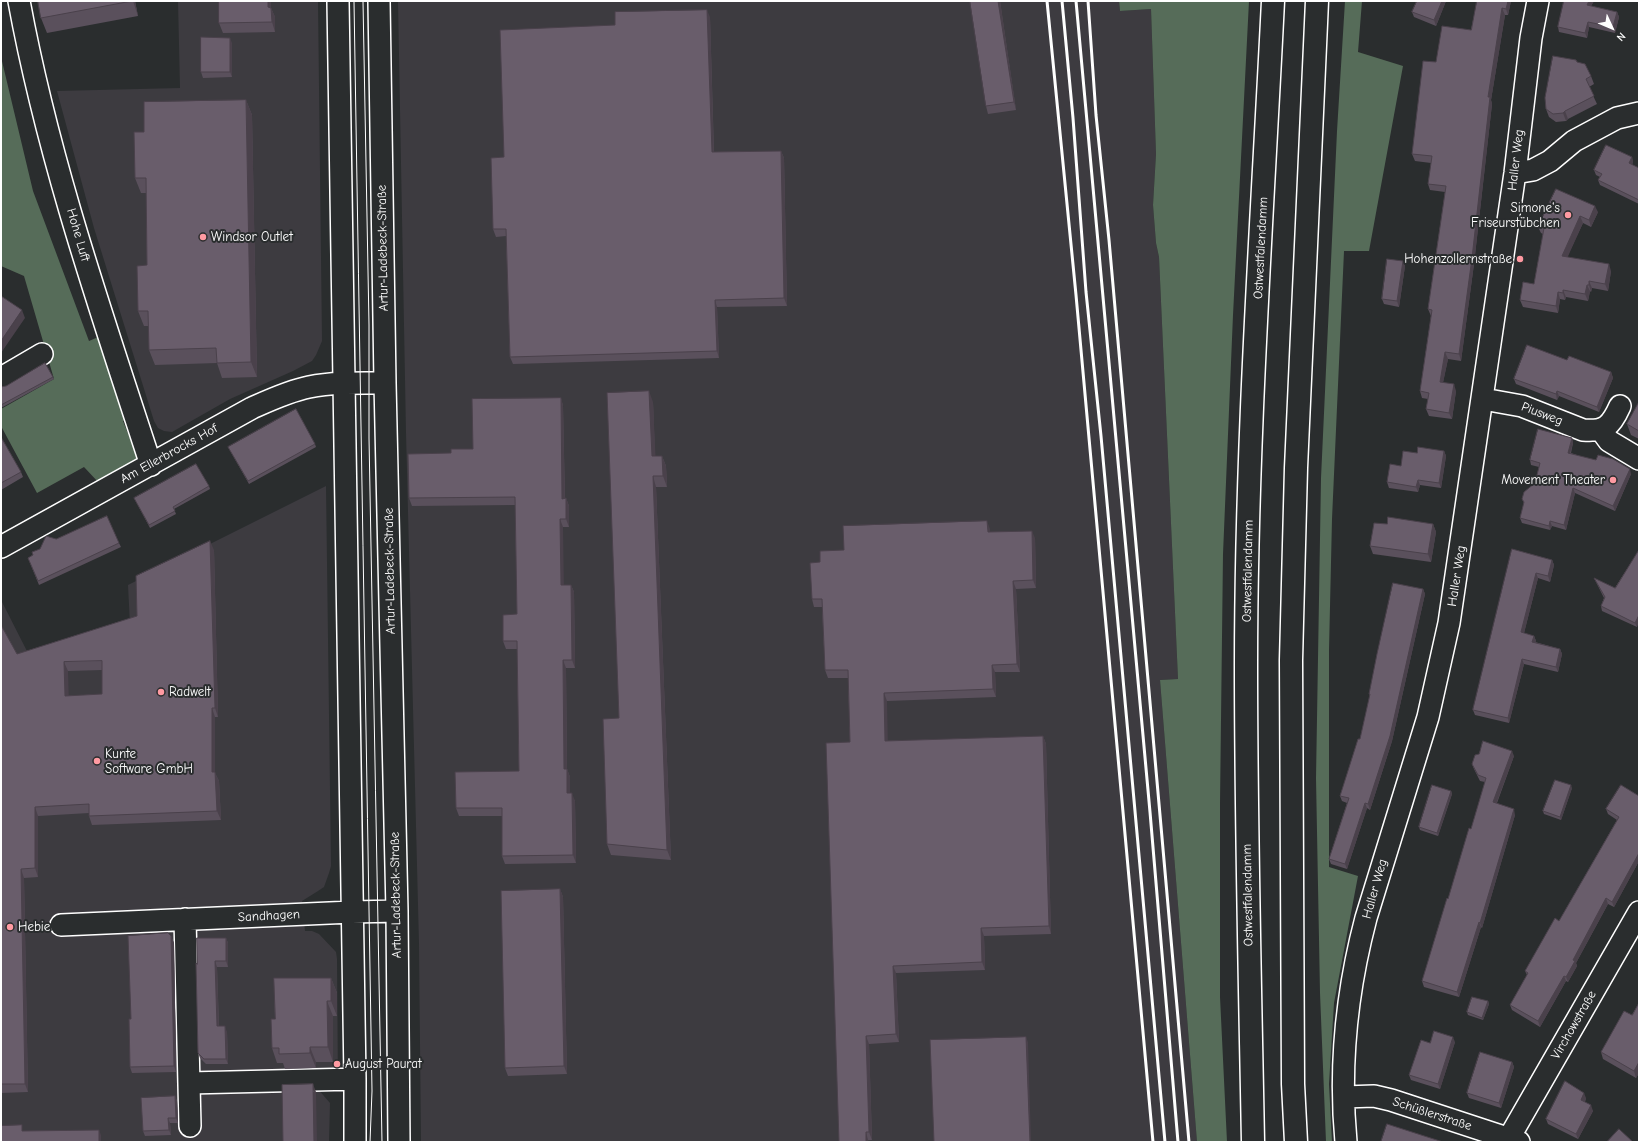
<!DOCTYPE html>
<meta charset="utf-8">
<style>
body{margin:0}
#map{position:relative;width:1640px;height:1143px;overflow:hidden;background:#2a2d2e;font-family:"Comic Neue",sans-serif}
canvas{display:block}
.frame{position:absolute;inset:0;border:2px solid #fff;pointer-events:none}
.north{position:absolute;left:1592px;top:8px;width:40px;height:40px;-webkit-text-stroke:3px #2a2d2e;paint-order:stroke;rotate:134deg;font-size:11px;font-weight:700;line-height:16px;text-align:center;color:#fff}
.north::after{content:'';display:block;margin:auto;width:14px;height:18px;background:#fff;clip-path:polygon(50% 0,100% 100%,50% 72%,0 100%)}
</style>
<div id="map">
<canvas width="1640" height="1143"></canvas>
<div class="frame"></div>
<div class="north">N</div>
</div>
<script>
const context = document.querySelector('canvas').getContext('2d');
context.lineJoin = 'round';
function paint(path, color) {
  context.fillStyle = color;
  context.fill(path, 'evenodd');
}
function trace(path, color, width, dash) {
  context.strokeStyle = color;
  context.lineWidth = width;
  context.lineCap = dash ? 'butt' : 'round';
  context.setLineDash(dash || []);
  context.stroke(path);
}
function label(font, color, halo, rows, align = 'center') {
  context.font = font + ' "Comic Neue",sans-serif';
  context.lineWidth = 4;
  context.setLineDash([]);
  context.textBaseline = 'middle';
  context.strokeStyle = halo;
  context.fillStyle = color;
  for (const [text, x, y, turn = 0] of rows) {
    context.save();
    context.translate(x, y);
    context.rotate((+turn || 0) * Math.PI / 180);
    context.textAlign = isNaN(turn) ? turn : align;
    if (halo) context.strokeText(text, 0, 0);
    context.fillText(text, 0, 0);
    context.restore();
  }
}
paint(new Path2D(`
 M178,1H318L322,341L316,355L312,361L293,371L230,399L172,432L164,431L158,428L154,421L94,228L57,91L180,88Z
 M398,1H1119L1120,11L1151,9L1156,154L1153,205L1156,243L1159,257L1178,679L1160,680L1197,1142H421L419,944L406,433Z
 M326,486L331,866L329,873L324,887L318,891L302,901L305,931H312L319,934L336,952L337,959L338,1086L317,1088L330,1103L329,1142H1V600L30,657L130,625L128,585Z`), '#3d3b40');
paint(new Path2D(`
 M1119,1H1249L1233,315L1223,554L1220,803V997L1227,1142H1197L1160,680L1178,679L1159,257L1156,243L1153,205L1156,154L1151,9L1120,11Z
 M1345,1H1362L1358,52L1403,66L1369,251H1344L1332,519L1329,650V867L1358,876L1334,1003L1329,1084L1332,1142H1326L1320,993L1316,778L1321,478L1337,131Z
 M1,57L33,191L89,341L103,335L132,416L123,421L139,461L99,483L84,467L37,493L1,426V409L54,379L24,276L1,266Z`), '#566c59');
const minor = new Path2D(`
 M19,1C48,159 101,312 151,465
 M338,1L355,1079V1142
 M379,1L385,383L397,911L399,1142
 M1515,173L1533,170L1550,161L1574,141L1617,118L1639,113
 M1,378L42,354
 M1483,399L1522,406L1583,430C1605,432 1611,426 1620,406
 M1601,430L1609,441L1639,459
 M1,547L252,408C270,400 289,391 309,387C334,382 360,383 385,383
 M185,919L190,1126
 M61,925L352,912L397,911
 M189,1083L355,1079
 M1344,1097L1374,1096L1391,1100L1519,1142
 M1509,1138L1639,912
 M1346,1142C1339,1068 1347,990 1366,918L1428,717L1449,623L1515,173L1531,38L1538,1`);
const highway = new Path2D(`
 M1253,1142C1250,983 1246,825 1246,666C1246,444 1262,222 1273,1
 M1296,1142L1293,1084L1291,660L1296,468L1317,1`);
trace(minor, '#fff', 24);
trace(highway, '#fff', 25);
trace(minor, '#2a2d2e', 21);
trace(highway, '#2a2d2e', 22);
trace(new Path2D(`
 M354,1L372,1091L370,1142
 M363,1L369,325V438L382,1142`), '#fff', 1);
trace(new Path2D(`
 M1047,1L1076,295L1153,1142
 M1062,1L1073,118L1086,292L1101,436L1165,1142
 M1076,1L1150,812L1178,1142
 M1088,1L1096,115L1109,240L1189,1142`), '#fff', 3);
paint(new Path2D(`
 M38,1H135L138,16L47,33L41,18Z
 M1000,1L1016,110L988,114L986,106Z
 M1446,1L1436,26L1414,17L1412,12Z
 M1511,1L1508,15H1505L1491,100L1492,104L1474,264L1461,361L1448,359L1443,382L1456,391L1452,419L1429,416L1426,409L1428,399L1422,398L1420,391L1431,316L1428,309L1445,192L1430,190L1428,184L1431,163L1415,161L1412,154L1436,62L1471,30Z
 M1564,1H1594L1591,6L1617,12L1619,17L1615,33L1589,27L1587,38L1559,32L1558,27Z
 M271,8L275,17V32L223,33L219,23Z
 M710,17L714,152L781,151L784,158L787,306L717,307L719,358L513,364L510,357L506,236L496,237L493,229L504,157L615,25Z
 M232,43V77L203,78L201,72Z
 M1577,63L1591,76L1594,84L1589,87L1597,104L1568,119L1566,121L1556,122L1549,117L1546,109Z
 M246,100L252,115L257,377L222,378L217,363L155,365L149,350V326H144L138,311L147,265L146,193H141L135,178L144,132Z
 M1632,157L1633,162L1632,165L1639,168V204L1600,185L1598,180L1600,177L1596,175L1594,170Z
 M1598,212L1591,227L1583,223L1567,257L1611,271L1608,291L1592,288L1591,292L1590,291L1588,301L1566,297L1565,300L1560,299L1558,313L1523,307L1520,300L1534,284L1543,234L1541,233L1538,227Z
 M1403,261L1405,266L1399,307L1384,304L1382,299Z
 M1567,360L1611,372L1613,378L1599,412L1559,396L1557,400L1516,384L1514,379Z
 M53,377L54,379L1,408V387Z
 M561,398L563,406L565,499L566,498L569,506V527H563V585H571L574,592L575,668H566L567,769L570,777V793L575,801L576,863L505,864L502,856V816H459L456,808L519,771L517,649H506L503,641L517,614L515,505L412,506L409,498L451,453L473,449Z
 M653,402L655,456H662L666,466L667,487H656L671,860L611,855L607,844L619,718Z
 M1639,402V439L1631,435L1627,424Z
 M1,437L21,472L23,477L1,490Z
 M1572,438L1573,443L1571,453L1631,474L1615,511L1575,493L1566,530L1552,526L1550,530L1522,523L1520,518L1524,503L1522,499L1535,483L1539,467L1531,465L1530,460Z
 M315,444L316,447L249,484L228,447Z
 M1444,451L1446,456L1441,488L1420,485L1418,492L1389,488L1387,482L1401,466L1417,453Z
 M209,486L210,489L174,509L176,514L150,528L134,498Z
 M1387,524H1433L1436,532L1431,562L1373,554L1370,546Z
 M990,529V532L1035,538L1036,588L1016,589L1020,672H995L996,697L887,701V741L1043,736L1046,744L1051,934L984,936L985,970L896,973L899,1042L869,1044L872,1140L839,1142L850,742L848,678H828L825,670L822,607H814L812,599L820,562Z
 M56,539L119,543L121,547L39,585L28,558L33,555L40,549Z
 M1512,549L1552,560L1554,565L1550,582L1538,578L1524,633L1534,636L1536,641L1535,642L1560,649L1562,654L1558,672L1524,664L1509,723L1475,715L1473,710Z
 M214,550L218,717H215V773L219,781L221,820L92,825L89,816V813L38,816V877L24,878L28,1092L1,1093V625L17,654L137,616ZM102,670V694L68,696V671Z
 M1639,550L1637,627L1602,611L1601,606L1604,598L1594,578L1615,588Z
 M1423,589L1425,594L1392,741L1370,810L1367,808L1347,869L1331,864L1329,859L1347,803L1342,801L1340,796L1360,739L1370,696L1369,694Z
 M1514,756L1497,803L1515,815L1482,928L1481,927L1459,997L1424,987L1422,981L1471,829L1485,782L1480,781L1474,769L1472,764Z
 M1572,788L1561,820L1544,814L1543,811Z
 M1451,791L1452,794L1438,836L1420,830L1419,827Z
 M1639,796V861L1614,907L1608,904L1576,963L1577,966L1568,982L1566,981L1540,1027L1512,1010L1510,1005L1527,975L1525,971L1559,921L1617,820L1608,814L1606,809Z
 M560,889L563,897L567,1074L508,1076L505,1068Z
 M171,936L174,943L176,1072L132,1073L130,1067L131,1019Z
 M226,938L228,943V967H217L219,1026L227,1032L228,1064H206L200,1058L198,1053L197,964Z
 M331,978L337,993V1016H333V1062H316V1068L285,1069L283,1063H277L272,1048L275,1019Z
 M1488,1001L1489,1004L1483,1020L1468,1015L1467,1012Z
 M1639,1003V1073L1636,1078L1603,1059L1601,1052L1632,1015Z
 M1455,1042L1440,1089L1411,1080L1409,1075L1430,1043Z
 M1512,1062L1514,1067L1501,1108L1469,1098L1467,1093Z
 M175,1096L177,1101L178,1123H170L171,1135L145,1136L143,1131Z
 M1586,1098L1585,1102L1593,1111L1578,1139L1548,1124L1546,1119Z`), '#5a505c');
paint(new Path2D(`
 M133,1H135L138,16Z
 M268,1H271V8L275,17V32L272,22L268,7Z
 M998,1H1000L1016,110L1014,102Z
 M1442,1H1446L1436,26L1434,20Z
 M1508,1H1511L1508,15L1506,9Z
 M1589,1H1594L1589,10L1587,5Z
 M1502,8L1505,15L1491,100L1492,104L1474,264L1461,361L1459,354L1488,97Z
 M707,10L710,17L714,160L712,152Z
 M1617,12L1619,17L1615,33L1613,27Z
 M1588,22L1589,27L1587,38L1585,33Z
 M230,38L232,43V77L230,72Z
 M246,100L252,115L257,377L251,362Z
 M1565,111L1568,119L1566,121L1563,113Z
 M781,151L784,158L787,306L784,298Z
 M1632,157L1633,162L1630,168L1629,163Z
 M1595,206L1598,212L1591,227L1589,220Z
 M1580,216L1583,223L1565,263L1562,256Z
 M1403,261L1405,266L1399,307L1397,301Z
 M1609,264L1611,271L1608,291L1605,284Z
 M1589,281L1592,288L1591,292L1589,285Z
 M1587,285L1590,291L1588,301L1585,294Z
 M1563,290L1566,297L1565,300L1563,293Z
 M1558,292L1560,299L1558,313L1556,306Z
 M715,300L717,307L719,358L717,351Z
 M22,310L25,318L1,353V341Z
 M1445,352L1448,359L1442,388L1440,382Z
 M1611,372L1613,378L1599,412L1597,407Z
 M1454,384L1456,391L1452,419L1449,413Z
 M649,391L653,402L656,467L652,456Z
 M1557,391L1559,396L1557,400L1556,394Z
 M561,398L563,406L565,507L562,499Z
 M1572,438L1573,443L1569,457L1568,453Z
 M1444,451L1446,456L1441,488L1439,483Z
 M662,456L666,466L667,487L663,476Z
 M1630,469L1631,474L1615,511L1613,506Z
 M653,476L656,487L671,860L667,850Z
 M1418,480L1420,485L1418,492L1416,487Z
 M1573,488L1575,493L1566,530L1564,525Z
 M566,498L569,506V527L566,519Z
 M560,519L563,527L564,593L561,585Z
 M987,521L990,529V540L988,532Z
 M1550,521L1552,526L1550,530L1549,526Z
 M1433,524L1436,532L1431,562L1428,554Z
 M1032,531L1035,538L1036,588L1033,580Z
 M210,541L214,550L218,717L215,708Z
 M1552,560L1554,565L1550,582L1548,576Z
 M1536,573L1538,578L1523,637L1521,632Z
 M1013,581L1016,589L1020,672L1017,664Z
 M571,585L574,592L575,668L572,660Z
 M1423,589L1425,594L1392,741L1370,810L1368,804Z
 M1639,615V623L1637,627L1635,623Z
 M1534,636L1536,641L1534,647L1532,642Z
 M1560,649L1562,654L1558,672L1556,667Z
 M1522,659L1524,664L1509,723L1508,718Z
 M563,660L566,668L567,777L564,769Z
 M64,662L68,671L69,705L65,696Z
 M992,665L995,672L996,697L993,689Z
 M884,693L887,701L888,749L885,741Z
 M212,708L215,717V773L219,781L221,820L217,811L212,772Z
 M1043,736L1046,744L1051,934L1049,926Z
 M1512,751L1514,756L1495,807L1493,802Z
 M567,769L570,777V801L567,793Z
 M1571,785L1572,788L1561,820L1560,817Z
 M1451,791L1452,794L1438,836L1437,833Z
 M572,793L575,801L576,863L573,855Z
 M1365,803L1367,808L1347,869L1345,864Z
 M35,807L38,816V877L35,868Z
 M1514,809L1515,815L1482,928L1480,923Z
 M1639,853V861L1614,907L1612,902Z
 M21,869L24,878L28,1092L25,1084Z
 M560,889L563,897L567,1074L564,1066Z
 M1606,898L1608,904L1576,963L1577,966L1568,982L1566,977L1573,960Z
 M1479,922L1481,927L1459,997L1457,992Z
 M981,928L984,936L985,970L982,962Z
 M171,936L174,943L176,1072L174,1066Z
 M226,938L228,943V967L226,961Z
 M215,961L217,967L219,1032L217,1026Z
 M893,966L896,973L899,1042L896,1034Z
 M1564,976L1566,981L1540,1027L1538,1021Z
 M331,978L337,993V1016L331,1001Z
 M327,1001L333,1016V1062L328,1047Z
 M1488,1001L1489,1004L1483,1020L1482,1018Z
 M225,1026L227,1032L228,1064L226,1059Z
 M866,1036L869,1044L872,1140L869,1132Z
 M1026,1037L1028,1042L1031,1142H1030Z
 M1453,1037L1455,1042L1440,1089L1438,1084Z
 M310,1047L316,1062V1068L310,1053Z
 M1512,1062L1514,1067L1501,1108L1499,1103Z
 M1639,1062V1073L1636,1078L1634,1071Z
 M313,1084L316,1092L317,1142H314Z
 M1584,1093L1586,1098L1583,1106L1581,1100Z
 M175,1096L177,1101L178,1123L176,1118Z
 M1591,1105L1593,1111L1578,1139L1576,1134Z
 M168,1118L170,1123L171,1135L169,1130Z
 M99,1130L101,1135V1142H99Z
 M866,1132L868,1140L869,1142H866Z`), '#4a414b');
const building = new Path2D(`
 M38,1H132L41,18Z
 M219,1H268V7L271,8L272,22L219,23Z
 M970,1H998L1014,102L986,106Z
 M1417,1H1442L1434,20L1412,12Z
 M1477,1H1508L1506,9L1502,8L1488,97H1490L1472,258L1459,354L1445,352L1440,382L1454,384L1449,413L1426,409L1429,393L1420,391L1432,310L1428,309L1446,186L1428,184L1432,156L1412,154L1423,61L1436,62L1442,26L1471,30Z
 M1564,1H1589L1587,5L1617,12L1613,27L1588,22L1585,33L1558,27Z
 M707,10L712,152L781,151L784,298L715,300L717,351L510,357L506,229H493L491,158L504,157L500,30L615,25V12Z
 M201,37L230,38V72H201Z
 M1553,56L1576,60L1577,62L1585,64L1591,76L1586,79L1594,96L1565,111L1563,113L1553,114L1546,109L1545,98Z
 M246,100L251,362L217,363L216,348L149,350L148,311H138L137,266L147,265L146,178H135L134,132H144V102Z
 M1606,145L1632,157L1629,163L1639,168V200L1598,180L1602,174L1594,170Z
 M1556,189L1595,206L1589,220L1580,216L1562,256L1609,264L1605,284L1589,281V285H1587L1585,294L1563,290V293L1558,292L1556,306L1520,300L1523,282L1534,284L1544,228L1538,227Z
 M1387,259L1403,261L1397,301L1382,299Z
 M1,296L22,310L1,341Z
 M1527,345L1567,360L1569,356L1611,372L1597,407L1557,391L1556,394L1514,379Z
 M45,363L53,377L1,405V387L6,386Z
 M649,391L652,456H662L663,476H653L667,850L607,844L603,719L619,718L607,393Z
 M561,398L562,499L566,498V519H560L561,585H571L572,660H563L564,769H567V793H572L573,855L502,856V808H456L455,772L519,771L517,641H503V615L517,614L515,497L409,498L408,454L451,453V449H473L472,399Z
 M1639,402V431L1627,424Z
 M296,409L315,444L248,481L228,447Z
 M1538,429L1572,438L1568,453L1596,460L1598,455L1613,459L1630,469L1613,506L1573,488L1564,525L1550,521L1549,526L1520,518L1524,502L1522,499L1524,492L1535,483L1540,463L1530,460Z
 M1,437L21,472L1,483Z
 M1418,447L1444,451L1439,483L1418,480L1416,487L1387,482L1390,464L1401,466L1403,451L1417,453Z
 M196,464L209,486L173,507L175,511L149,525L134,498Z
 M107,516L119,543L38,581L28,558L33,555L32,552L40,549L46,536L56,539Z
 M1388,517L1433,524L1428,554L1370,546L1374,523L1387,524Z
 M987,521L988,532L1032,531L1033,580L1013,581L1017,664L992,665L993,689L884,693L885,741L1043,736L1049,926L981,928L982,962L893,966L896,1034L866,1036L869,1132H866V1142H839L826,743L850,742L848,670H825L822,599H812L810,563L820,562V551L844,550L843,526Z
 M210,541L215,708H212V772H215L217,811L89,816V804L35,807V868L21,869L25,1084H1V625L17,654L137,616L136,576ZM102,661V694L65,696L64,662Z
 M1512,549L1552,560L1548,576L1536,573L1521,632L1534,636L1532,642L1560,649L1556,667L1522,659L1508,718L1473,710Z
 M1639,550V615L1635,623L1601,606L1605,597L1594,578L1615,588Z
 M1393,583L1423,589L1390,736L1368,804L1365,803L1345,864L1329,859L1349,798L1340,796L1358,739H1360L1370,694H1369L1377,654Z
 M1483,741L1512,751L1493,802L1514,809L1480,923L1479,922L1457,992L1422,981L1447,898L1448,899L1469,828L1471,829L1486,778L1478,775L1472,764L1475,755L1479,754Z
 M1555,780L1571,785L1560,817L1543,811Z
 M1432,785L1451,791L1437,833L1419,827Z
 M1621,785L1639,796V853L1612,902L1606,898L1573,960L1575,961L1566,977L1564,976L1538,1021L1510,1005L1528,973L1525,971L1555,918L1559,921L1619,817L1606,809Z
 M560,889L564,1066L505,1068L501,891Z
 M168,933L171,936L174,1066L130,1067L129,1019H131L128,936Z
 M197,938H226V961H215L217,1026H225L226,1059H204L198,1053L196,963L197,964Z
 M274,978H331V1001H327L328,1047H310V1053L279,1054V1048H272L271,1019H275Z
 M1472,997L1488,1001L1482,1018L1467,1012Z
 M1639,1003V1062L1634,1071L1601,1052L1624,1011L1632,1015Z
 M1434,1031L1453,1037L1438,1084L1409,1075L1421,1040L1430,1043Z
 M1026,1037L1030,1142H934L930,1040Z
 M1480,1052L1512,1062L1499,1103L1467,1093Z
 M1565,1081L1584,1093L1581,1100L1591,1105L1576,1134L1546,1119Z
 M313,1084L314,1142H283L282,1085Z
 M175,1096L176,1118H168L169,1130L143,1131L141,1098Z
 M1387,1124L1443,1142H1381Z
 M22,1125V1131L99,1130V1142H1V1126Z
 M1619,1129L1633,1142H1607Z`);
paint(building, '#695d6b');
trace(building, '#4a414b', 1);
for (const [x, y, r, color] of [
 [1568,215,4,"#ff9aa2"],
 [203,237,4,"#ff9aa2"],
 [1520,259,4,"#ff9aa2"],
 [1613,480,4,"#ff9aa2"],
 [161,692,4,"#ff9aa2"],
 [97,761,4,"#ff9aa2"],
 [10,927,4,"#ff9aa2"],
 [337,1064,4,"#ff9aa2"]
]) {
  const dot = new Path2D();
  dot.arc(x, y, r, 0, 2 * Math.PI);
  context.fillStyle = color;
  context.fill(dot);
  trace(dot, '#2a2d2e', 1.5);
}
label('13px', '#fff', '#2a2d2e', [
 ["Haller Weg",1516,160,-83],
 ["Hohe Luft",78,235,74],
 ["Artur-Ladebeck-Straße",383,248,-91],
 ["Ostwestfalendamm",1261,248,-87],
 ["Piusweg",1542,414,21],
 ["Am Ellerbrocks Hof",169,454,-29],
 ["Artur-Ladebeck-Straße",390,571,-91],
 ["Ostwestfalendamm",1248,571,-89],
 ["Haller Weg",1457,576,-81],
 ["Haller Weg",1375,889,-74],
 ["Artur-Ladebeck-Straße",396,895,-91],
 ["Ostwestfalendamm",1248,895,-91],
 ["Sandhagen",269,916,-3],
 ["Virchowstraße",1574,1025,-60],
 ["Schüßlerstraße",1432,1114,18]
]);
label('13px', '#fff', '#2a2d2e', [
 ["Simone's",1560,208,"right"],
 ["Friseurstübchen",1560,223,"right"],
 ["Windsor Outlet",211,237],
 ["Hohenzollernstraße",1512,259,"right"],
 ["Movement Theater",1605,480,"right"],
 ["Radwelt",169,692],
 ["Kunte",105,754],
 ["Software GmbH",105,769],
 ["Hebie",18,927],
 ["August Paurat",345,1064]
], 'left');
</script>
